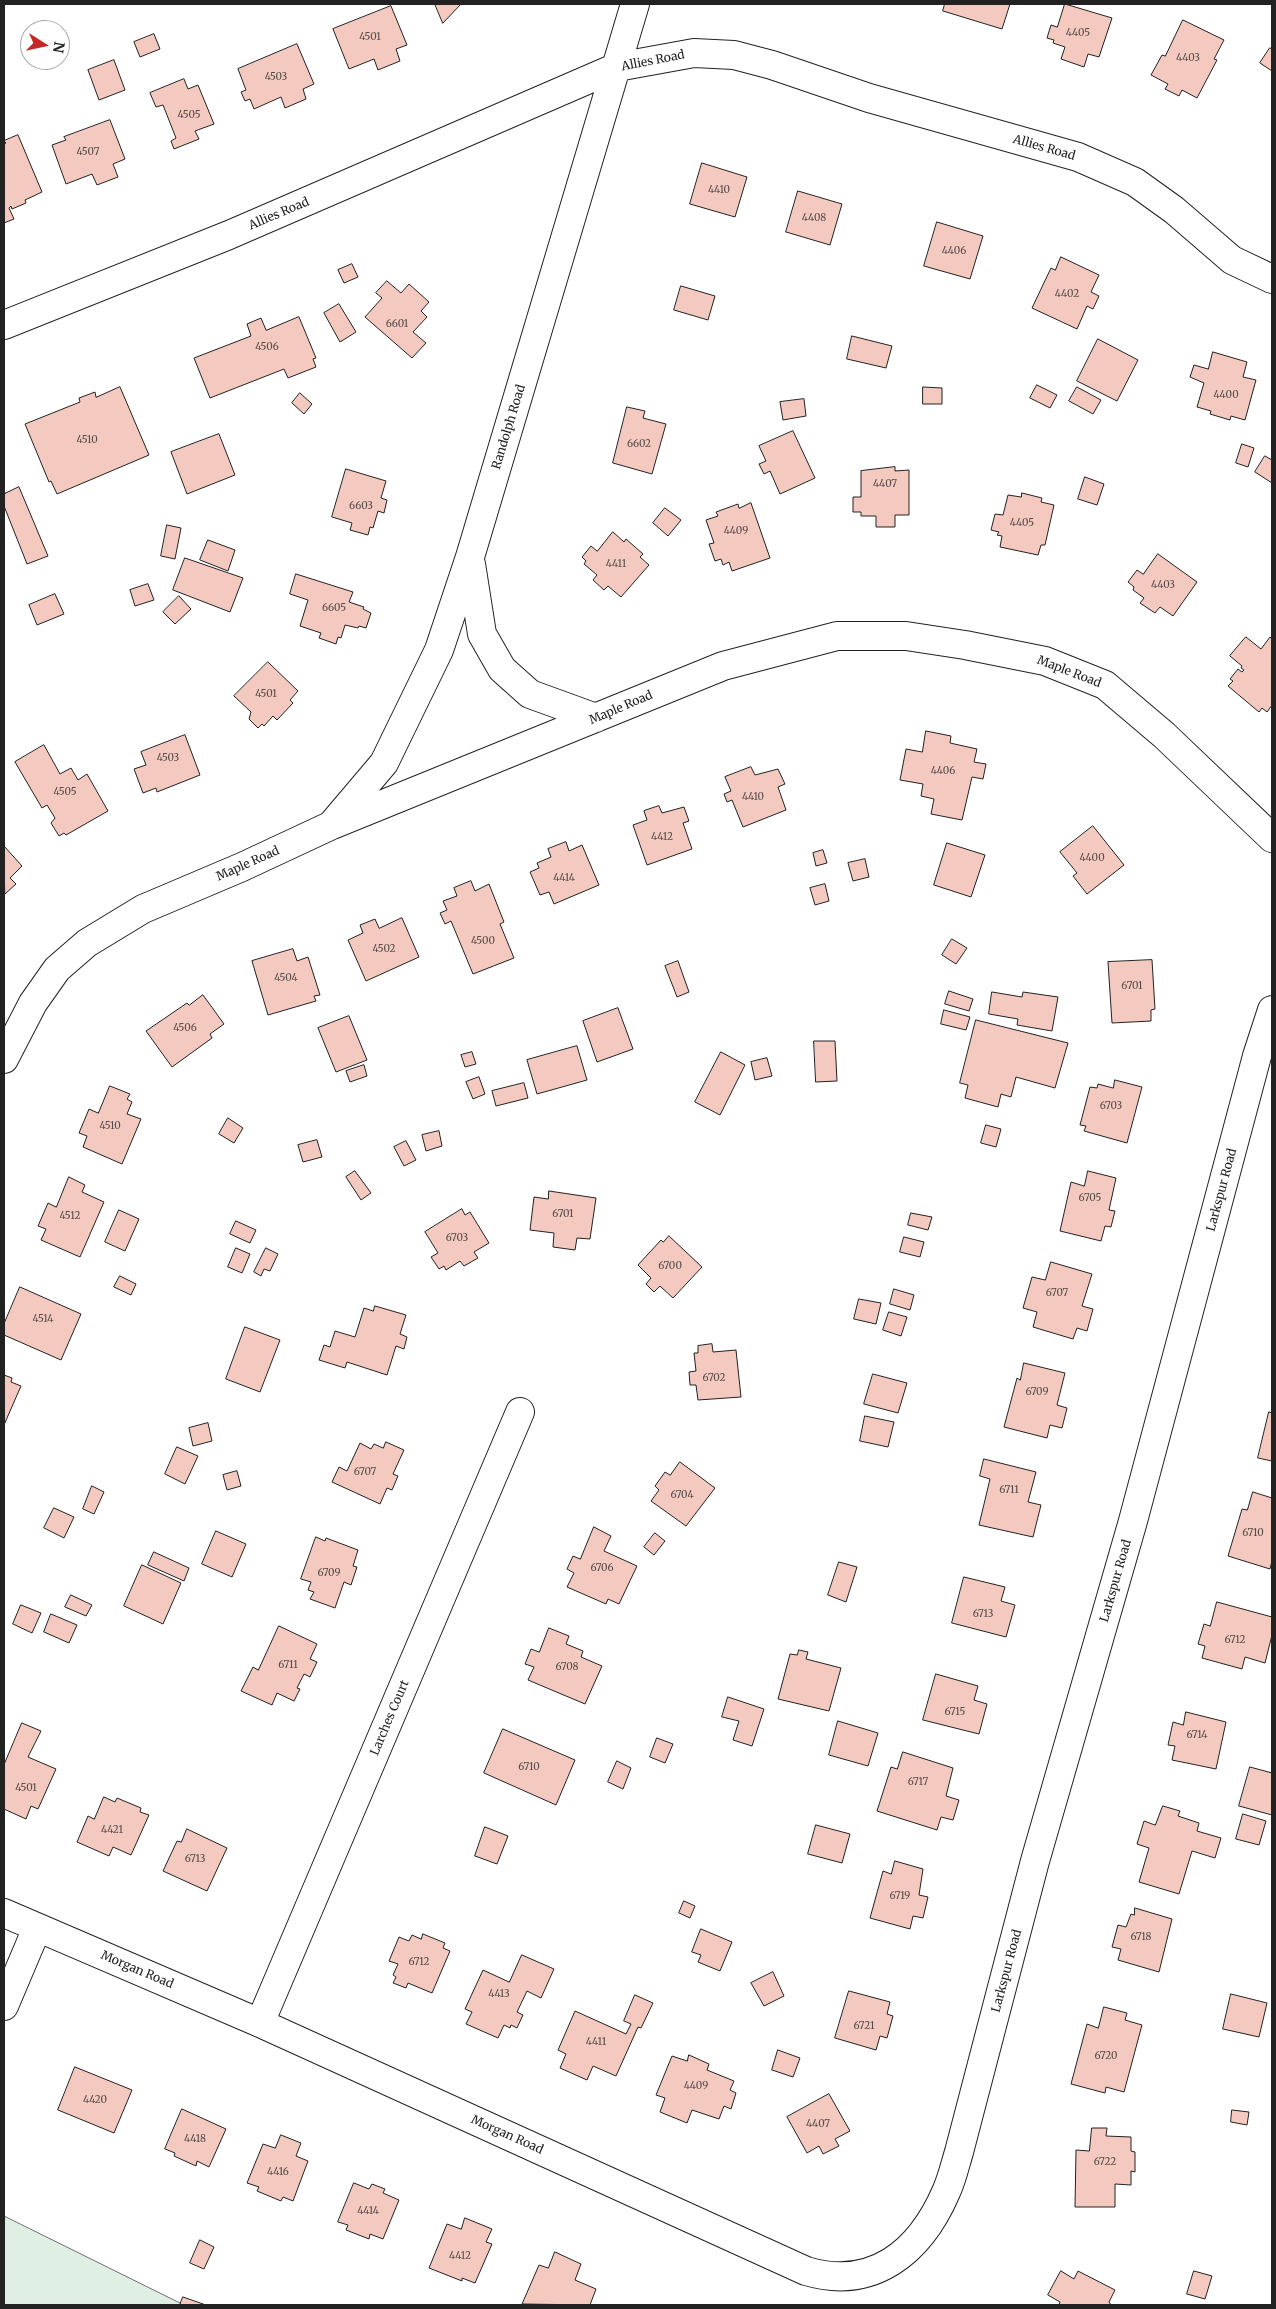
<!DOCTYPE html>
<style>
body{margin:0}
#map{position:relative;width:1276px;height:2309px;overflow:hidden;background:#fff;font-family:Merriweather,serif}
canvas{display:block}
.frame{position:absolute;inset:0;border:5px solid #222;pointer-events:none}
.north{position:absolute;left:20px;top:20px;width:50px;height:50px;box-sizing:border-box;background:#fff;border:1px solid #a7a7a7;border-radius:50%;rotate:100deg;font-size:14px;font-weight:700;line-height:20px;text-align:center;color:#222}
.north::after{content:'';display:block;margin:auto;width:18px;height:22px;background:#c62828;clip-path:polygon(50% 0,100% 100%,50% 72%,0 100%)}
</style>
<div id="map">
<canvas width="1276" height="2309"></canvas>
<div class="frame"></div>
<div class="north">N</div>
</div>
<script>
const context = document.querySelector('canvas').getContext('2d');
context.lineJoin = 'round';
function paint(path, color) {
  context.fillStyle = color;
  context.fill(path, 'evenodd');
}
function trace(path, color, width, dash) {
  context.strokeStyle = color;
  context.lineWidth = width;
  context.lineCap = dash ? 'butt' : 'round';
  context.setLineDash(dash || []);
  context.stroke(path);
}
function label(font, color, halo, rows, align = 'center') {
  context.font = font + ' Merriweather,serif';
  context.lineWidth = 4;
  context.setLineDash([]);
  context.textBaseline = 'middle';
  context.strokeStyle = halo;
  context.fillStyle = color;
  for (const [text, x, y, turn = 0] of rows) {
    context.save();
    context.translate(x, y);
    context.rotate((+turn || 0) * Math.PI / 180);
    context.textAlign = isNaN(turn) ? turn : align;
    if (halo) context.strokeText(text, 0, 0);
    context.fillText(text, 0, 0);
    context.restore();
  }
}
const green = new Path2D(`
 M4,2216L184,2305H4Z`);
paint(green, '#e0efe3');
trace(green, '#6f6f6f', 1);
const building = new Path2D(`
 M435,4H461L443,23Z
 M945,4H1010L1002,29L943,11Z
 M1065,4L1112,18L1099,57L1088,54L1084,67L1061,59L1065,47L1053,43L1054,40L1047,38L1051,25L1057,27Z
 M391,6L407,45L396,49L400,61L378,70L374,59L349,69L333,29Z
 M1183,20L1224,40L1214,59L1217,60L1197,98L1182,90L1179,96L1165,89L1168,84L1151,75L1162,55L1165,56Z
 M154,34L160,49L140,57L134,42Z
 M297,44L314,84L303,89L306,99L285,108L281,97L254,109L250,99L245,101L241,92L246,90L238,69Z
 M1270,48L1272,49V71L1260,63Z
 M114,60L125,90L99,100L88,70Z
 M184,79L188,89L198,85L214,124L195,131L199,139L174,149L171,141L176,138L163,105L156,107L150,93Z
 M110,120L125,159L113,164L118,177L97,185L92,174L66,184L52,145L66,140L64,137Z
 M18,135L42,192L25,200L26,203L12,209L11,206L9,208L14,219L4,223V144L6,143L4,141Z
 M702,163L747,177L735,217L690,204Z
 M798,191L842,204L830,245L786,232Z
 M937,222L983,236L970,279L924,266Z
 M1061,257L1099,275L1091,292L1099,296L1093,309L1087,306L1077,329L1032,308L1051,268L1055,270Z
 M352,264L358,277L344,283L338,270Z
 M387,281L401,293L409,284L429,302L421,311L427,317L413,332L426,343L412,358L365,317L382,298L376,293Z
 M681,286L715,296L708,320L674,310Z
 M339,304L356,332L340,342L324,313Z
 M299,317L316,358L313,359L316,367L288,378L284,369L210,398L194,358L251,336L247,324L261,318L266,330Z
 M852,336L892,346L886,368L847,359Z
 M1098,339L1138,360L1117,401L1077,381Z
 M1213,352L1247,362L1243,377L1256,380L1245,420L1231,416L1230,420L1210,414L1211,411L1197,407L1204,383L1190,377L1194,365L1208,369Z
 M1037,385L1057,395L1050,408L1030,398Z
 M120,387L149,455L57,494L51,481L49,482L25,424L80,402L79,398L95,392L96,397Z
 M923,387L942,388V404H923Z
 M1077,387L1101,400L1093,414L1069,401Z
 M300,393L312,404L304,414L292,403Z
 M804,399L806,416L783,420L780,402Z
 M627,407L645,411L643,418L666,424L652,474L613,463Z
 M793,431L815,478L780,494L770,471L764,474L759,464L766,461L759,446Z
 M219,434L235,475L187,494L171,452Z
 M1242,444L1254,448L1248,467L1236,463Z
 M1265,456L1272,460V483L1255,472Z
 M895,467V471L909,470V515H895V527H876V516H861V512H853V497H861V471Z
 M346,469L386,481L381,498L387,500L384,513L378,511L373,528L370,527L368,535L350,530L352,523L332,517Z
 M1085,477L1104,484L1097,505L1078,499Z
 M19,487L48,556L27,564L4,506V490L5,493Z
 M1022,493L1042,498L1041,502L1054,505L1045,545H1041L1038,555L1000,547L1002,536L997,535L999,532L991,530L995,514L1003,515L1008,495L1021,497Z
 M751,503L770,558L732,571L729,562L723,565L721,559L715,561L709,544L714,543L706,520L718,516L716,512L738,504L739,508Z
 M665,508L681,520L668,536L653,523Z
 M167,525L181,528L175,559L161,556Z
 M613,532L624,542L626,539L643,554L640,557L649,565L621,597L608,586L604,590L593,580L597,575L584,564L586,561L582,557L591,546L597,551Z
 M208,540L235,550L228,571L200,560Z
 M1158,554L1197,582L1173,616L1160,607L1155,613L1140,603L1144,598L1133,590L1134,587L1128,582L1137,570L1143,574Z
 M185,558L243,578L230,612L173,590Z
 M296,574L353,592L349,602L364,607L363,609L371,613L366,628L359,626L358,628L345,625L341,638L338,637L336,644L319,638L321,633L300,626L308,600L290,594Z
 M148,584L154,600L135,606L130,590Z
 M55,594L64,614L37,625L29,605Z
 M179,596L191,609L175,624L163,612Z
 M1246,637L1261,649L1270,637L1272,639V705L1267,712L1262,708L1259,712L1228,686L1233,681L1230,679L1238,669L1242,672L1244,670L1241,668L1242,666L1230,656Z
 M268,662L298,691L290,700L293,703L277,720L273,716L264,726L262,724L258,728L249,719L251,712L234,696Z
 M926,731L951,736L950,743L977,749L974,762L986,764L983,779L972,777L962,820L931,814L934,799L921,796L923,784L900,780L906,749L922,752Z
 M185,735L200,775L157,792L156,788L143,793L134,769L146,765L141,752Z
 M44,745L60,774L71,768L78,780L87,774L108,811L66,835L64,833L59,836L51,823L55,818L47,805L42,808L15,762Z
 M751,767L755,775L778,769L785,784L778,787L786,810L743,827L732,800L727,802L724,794L731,791L725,777Z
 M659,806L662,813L684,807L689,821L683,823L692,849L647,865L633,825L647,820L644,811Z
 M1093,826L1124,865L1087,894L1073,876L1077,873L1060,852Z
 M566,842L569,851L582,845L599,885L554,904L549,892L540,895L530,872L539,868L537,863L551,857L548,849Z
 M947,843L985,855L971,897L934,885Z
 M4,846L22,866L10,878L16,884L5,894Z
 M823,850L827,863L816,866L813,853Z
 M865,859L869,877L853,881L848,863Z
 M471,881L475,891L489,884L504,922L500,924L514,958L473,974L451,921L445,924L440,913L447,910L443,901L457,896L454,888Z
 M825,884L829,901L815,905L810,888Z
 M402,918L419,957L366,981L348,940L363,933L360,925L375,919L379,928Z
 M952,939L967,948L956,964L942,955Z
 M293,949L297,961L308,957L320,995L314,996L316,1001L268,1015L252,961Z
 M1152,960L1155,1009L1151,1010V1021L1112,1023L1108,962Z
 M678,961L689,992L677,997L665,966Z
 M949,991L973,999L969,1011L945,1004Z
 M992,992L1022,997L1023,992L1058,997L1052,1031L1017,1025L1018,1019L989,1014Z
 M203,995L224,1024L210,1034L212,1038L172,1067L146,1031L187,1003L189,1005Z
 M618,1008L633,1049L597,1062L583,1021Z
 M944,1010L970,1017L966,1030L941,1024Z
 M349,1016L367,1060L336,1072L318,1028Z
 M976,1020L1068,1043L1055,1088L1016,1077L1011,1097L1001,1094L998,1107L965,1098L968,1085L960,1083Z
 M814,1041H835L837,1081L816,1082Z
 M577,1046L587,1080L537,1094L527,1060Z
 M472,1052L476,1064L465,1067L461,1055Z
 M721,1052L745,1065L720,1115L695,1102Z
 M767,1058L772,1076L755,1080L751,1062Z
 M364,1065L367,1076L350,1082L346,1071Z
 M479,1077L485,1094L473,1099L466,1082Z
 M1115,1080L1142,1087L1127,1143L1084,1131L1086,1126L1080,1125L1090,1087L1097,1088L1098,1084L1113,1088Z
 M524,1083L528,1098L496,1106L492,1091Z
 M110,1086L130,1094L127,1099L132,1102L127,1114L141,1119L122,1164L83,1147L87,1136L79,1133L89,1109L98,1113Z
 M228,1118L243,1128L234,1143L219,1134Z
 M986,1125L1001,1129L996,1147L981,1143Z
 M439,1131L442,1146L426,1151L422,1135Z
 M317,1140L322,1157L303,1162L298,1145Z
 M406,1141L416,1160L404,1166L394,1147Z
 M355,1171L371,1193L361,1200L346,1177Z
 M1088,1171L1116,1178L1109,1210L1115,1211L1111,1227L1105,1226L1101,1241L1060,1231L1071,1182L1084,1186Z
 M69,1177L85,1185L82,1192L104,1202L80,1257L41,1240L46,1229L38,1226L48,1203L56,1207Z
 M549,1191L596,1198L590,1239L577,1238L575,1250L553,1247L554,1233L530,1230L534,1197L548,1199Z
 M462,1209L465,1215L470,1212L489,1243L474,1252L478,1258L464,1266L460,1261L446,1270L444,1266L439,1269L431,1257L438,1253L425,1232Z
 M119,1210L139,1219L125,1251L105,1242Z
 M911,1213L932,1217L928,1230L908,1225Z
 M236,1221L256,1230L250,1243L230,1234Z
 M669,1236L702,1267L673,1298L660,1286L654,1292L646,1284L651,1278L638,1265L661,1240L663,1242Z
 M904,1237L924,1242L920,1257L900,1252Z
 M236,1248L250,1254L242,1273L228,1267Z
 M266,1248L278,1254L270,1271L264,1269L261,1276L254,1272Z
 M1051,1262L1092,1274L1082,1306L1093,1309L1087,1331L1077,1328L1073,1339L1033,1327L1037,1312L1023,1308L1032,1277L1045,1280Z
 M120,1276L136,1284L131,1295L114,1287Z
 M20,1287L81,1314L61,1360L4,1335V1324Z
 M894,1289L914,1295L910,1310L890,1304Z
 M859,1299L881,1303L876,1324L854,1319Z
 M375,1306L406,1315L400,1334L407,1337L404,1349L396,1346L387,1375L347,1362L345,1368L319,1360L324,1345L330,1347L335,1331L355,1337L364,1308L373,1311Z
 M889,1312L907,1317L901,1336L883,1330Z
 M245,1327L280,1340L260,1392L226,1379Z
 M712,1344L713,1352L736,1350L741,1397L698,1400L696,1385H690L689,1372L696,1371L694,1353H698V1346Z
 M1024,1363L1065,1373L1057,1405L1067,1408L1062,1428L1050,1425L1047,1438L1004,1427L1017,1378L1020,1380Z
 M873,1374L907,1383L898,1413L864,1404Z
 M4,1375L12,1378L11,1382L21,1386L4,1425Z
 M1269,1412L1272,1413V1461L1258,1458Z
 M865,1416L894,1422L888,1447L860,1441Z
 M208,1423L212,1441L193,1446L189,1428Z
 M386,1442L404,1450L393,1474L398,1476L392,1490L387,1488L380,1504L332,1482L339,1467L347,1471L360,1443L371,1449L374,1444L383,1448Z
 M177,1447L198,1456L185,1484L165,1474Z
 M984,1459L1036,1472L1028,1502L1041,1505L1033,1537L979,1525L990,1479L980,1476Z
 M680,1462L715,1488L686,1526L651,1501L659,1490L655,1486L665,1472L670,1475Z
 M237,1471L241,1486L227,1490L223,1475Z
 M92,1486L104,1492L94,1514L83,1509Z
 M1253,1492L1272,1498V1561L1270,1569L1228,1556L1242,1509L1247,1510Z
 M54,1508L74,1517L64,1538L44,1528Z
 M594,1527L611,1536L604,1551L637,1566L619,1604L608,1599L606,1604L567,1587L574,1573L567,1569L573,1556L580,1559Z
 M216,1531L246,1544L232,1577L202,1564Z
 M655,1533L665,1541L654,1555L644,1547Z
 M316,1537L325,1541L326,1538L358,1550L353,1566L357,1567L351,1585L344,1582L335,1608L310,1599L314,1592L308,1590L311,1582L301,1579Z
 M154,1552L189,1568L184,1581L148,1565Z
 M839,1562L857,1567L846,1602L828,1595Z
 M142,1565L181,1583L163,1624L124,1606Z
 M964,1577L1005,1587L1001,1601L1015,1605L1006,1637L952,1623Z
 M71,1595L92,1605L86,1616L65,1607Z
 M1217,1602L1272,1617V1635L1265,1663L1245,1657L1242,1669L1202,1658L1205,1646L1198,1644L1204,1624L1210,1626Z
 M21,1605L41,1613L32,1633L13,1624Z
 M51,1614L77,1625L69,1643L44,1632Z
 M279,1626L317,1644L310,1659L317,1662L310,1677L304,1674L297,1688L300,1689L294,1701L277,1693L272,1705L241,1691L253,1667L258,1670Z
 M549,1628L569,1636L566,1644L583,1651L581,1657L602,1666L585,1704L528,1680L534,1667L525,1664L531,1649L539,1652Z
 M799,1650L808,1652L806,1659L841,1668L829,1711L778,1699L790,1654L797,1655Z
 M936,1674L978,1686L974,1700L987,1704L979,1734L923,1720Z
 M728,1697L764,1709L752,1746L733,1740L739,1721L722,1717Z
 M1186,1712L1226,1722L1216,1769L1172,1760L1175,1746L1168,1745L1173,1722L1183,1725Z
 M838,1721L878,1733L868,1766L829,1755Z
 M22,1723L41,1731L28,1757L56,1769L38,1809L31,1806L26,1819L4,1809V1765Z
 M503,1729L575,1760L556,1805L484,1773Z
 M657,1738L673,1744L665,1763L650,1757Z
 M903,1752L953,1768L946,1796L959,1800L953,1820L941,1817L937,1830L877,1811L891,1767L897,1769Z
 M617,1761L631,1768L623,1789L608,1782Z
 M1250,1767L1272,1773V1815L1239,1806Z
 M104,1797L115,1802L117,1798L141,1808L140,1812L149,1815L131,1855L113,1847L109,1856L77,1842L88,1816L94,1819Z
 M1163,1806L1180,1811L1178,1816L1199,1823L1197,1831L1221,1838L1215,1858L1192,1851L1179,1894L1139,1882L1149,1848L1137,1844L1144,1821L1155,1825Z
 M1243,1814L1266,1821L1259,1845L1236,1839Z
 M816,1825L850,1834L842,1863L808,1854Z
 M485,1827L508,1836L497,1864L475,1856Z
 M187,1829L227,1848L207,1891L163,1871L177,1841L181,1842Z
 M895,1861L923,1869L919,1895L928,1897L923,1918L913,1916L910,1929L870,1918L883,1871L891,1874Z
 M684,1901L695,1906L690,1918L679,1913Z
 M1135,1908L1172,1919L1159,1972L1118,1960L1121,1949L1112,1947L1118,1925L1126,1927L1131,1914L1134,1915Z
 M701,1929L732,1942L720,1971L698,1962L701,1955L692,1952Z
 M423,1934L445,1943L443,1948L450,1951L432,1993L408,1983L406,1988L393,1983L396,1977L393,1975L398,1964L389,1961L399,1937L409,1941L412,1935L421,1939Z
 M522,1955L554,1969L541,1998L527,1991L517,2012L523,2015L517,2028L511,2025L510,2028L504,2025L498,2038L466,2024L472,2012L465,2009L483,1970L509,1982Z
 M773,1972L784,1996L764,2006L751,1983Z
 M849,1991L890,2002L887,2014L893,2016L887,2038L880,2036L876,2050L835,2038Z
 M1231,1994L1267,2003L1259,2037L1223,2029Z
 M635,1995L653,2003L641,2028L638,2027L616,2076L593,2066L587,2080L560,2068L566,2054L558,2050L575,2011L626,2034L631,2024L624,2021Z
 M1104,2007L1127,2013L1125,2020L1142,2025L1124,2092L1106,2087L1105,2093L1071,2084L1087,2024L1098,2028Z
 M778,2050L800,2058L793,2077L772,2070Z
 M689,2055L709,2064L707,2070L734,2081L730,2090L736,2093L731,2109L724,2106L719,2119L692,2110L687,2123L660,2112L665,2098L656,2095L672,2056L687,2061Z
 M75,2067L132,2090L114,2133L58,2110Z
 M829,2094L850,2131L835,2139L839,2146L823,2154L819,2146L807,2153L787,2117Z
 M182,2109L226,2129L209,2167L197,2161L196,2166L174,2156L175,2153L165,2149Z
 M1232,2110L1249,2112L1247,2125L1231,2122Z
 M1092,2128H1107L1106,2136L1131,2137V2151L1135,2152V2172L1131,2171V2185L1115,2184V2207H1075L1076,2150L1089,2151Z
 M281,2135L301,2143L296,2156L308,2161L293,2201L283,2197L281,2201L257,2191L259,2187L247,2183L263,2144L275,2148Z
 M354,2183L369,2189L372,2184L385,2189L383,2193L399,2200L383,2239L370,2234L369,2239L346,2230L348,2225L338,2222Z
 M465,2218L492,2229L486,2242L492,2244L475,2283L462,2278V2281L429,2268L447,2224L461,2229Z
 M200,2240L214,2247L204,2269L190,2263Z
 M555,2252L581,2264L575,2280L596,2289L590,2305L522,2304L539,2265L548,2268Z
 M1061,2271L1074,2279L1078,2271L1115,2290L1109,2302L1111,2305H1059L1060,2302L1048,2295Z
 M1194,2271L1212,2276L1205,2299L1187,2294Z
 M183,2297L206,2305H180Z`);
paint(building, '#f3c9c0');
trace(building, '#222', 1);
const street = new Path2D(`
 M4,325L229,235L617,67L694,53L734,55L772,65L869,98L1078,157L1135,182L1174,210L1232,260L1272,279
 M471,564L482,634L502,669L530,694L596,718
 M334,822L384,763L439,650L470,557L635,4
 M4,1059L33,1003L57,969L87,943L143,909L242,867L332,825L723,666L837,636H906L965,645L1045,661L1105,685L1164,735L1272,838
 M4,1913L260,2023L806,2271C873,2291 920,2252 946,2192C952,2179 955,2165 959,2152L1035,1861L1133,1521L1257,1056L1272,1010
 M4,2006L37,1928
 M260,2023L520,1412`);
trace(street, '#222', 30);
trace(street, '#fff', 28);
label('10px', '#564c4a', null, [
 ["4405",1078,33],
 ["4501",370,37],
 ["4403",1188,58],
 ["4503",276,77],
 ["4505",189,115],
 ["4507",88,152],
 ["4410",719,190],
 ["4408",814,218],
 ["4406",954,251],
 ["4402",1067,294],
 ["6601",397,324],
 ["4506",267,347],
 ["4400",1226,395],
 ["4510",87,440],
 ["6602",639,444],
 ["4407",885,484],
 ["6603",361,506],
 ["4405",1022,523],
 ["4409",736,531],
 ["4411",616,564],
 ["4403",1163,585],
 ["6605",334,608],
 ["4501",266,694],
 ["4503",168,758],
 ["4406",943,771],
 ["4505",65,792],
 ["4410",753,797],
 ["4412",662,837],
 ["4400",1092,858],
 ["4414",564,878],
 ["4500",483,941],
 ["4502",384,949],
 ["4504",286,978],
 ["6701",1132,986],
 ["4506",185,1028],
 ["6703",1111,1106],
 ["4510",110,1126],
 ["6705",1090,1198],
 ["6701",563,1214],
 ["4512",70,1216],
 ["6703",457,1238],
 ["6700",670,1266],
 ["6707",1057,1293],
 ["4514",43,1319],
 ["6702",714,1378],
 ["6709",1037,1392],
 ["6707",365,1472],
 ["6711",1009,1490],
 ["6704",682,1495],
 ["6710",1253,1533],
 ["6706",602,1568],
 ["6709",329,1573],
 ["6713",983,1614],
 ["6712",1235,1640],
 ["6711",288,1665],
 ["6708",567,1667],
 ["6715",955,1712],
 ["6714",1197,1735],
 ["6710",529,1767],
 ["6717",918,1782],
 ["4501",26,1788],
 ["4421",112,1830],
 ["6713",195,1859],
 ["6719",900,1896],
 ["6718",1141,1937],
 ["6712",419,1962],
 ["4413",499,1994],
 ["6721",864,2026],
 ["4411",596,2042],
 ["6720",1106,2056],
 ["4409",696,2086],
 ["4420",95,2100],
 ["4407",818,2124],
 ["4418",195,2139],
 ["6722",1105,2162],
 ["4416",278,2172],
 ["4414",368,2211],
 ["4412",460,2256]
]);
label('12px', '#222', '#fff', [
 ["Allies Road",653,61,-11],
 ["Allies Road",1044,148,16],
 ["Allies Road",279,214,-23],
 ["Randolph Road",509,427,-73],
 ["Maple Road",1069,672,21],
 ["Maple Road",621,708,-23],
 ["Maple Road",248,864,-24],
 ["Larkspur Road",1222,1190,-75],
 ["Larkspur Road",1116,1581,-74],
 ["Larches Court",390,1718,-67],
 ["Morgan Road",137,1970,23],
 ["Larkspur Road",1007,1971,-75],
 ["Morgan Road",507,2135,24]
]);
</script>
